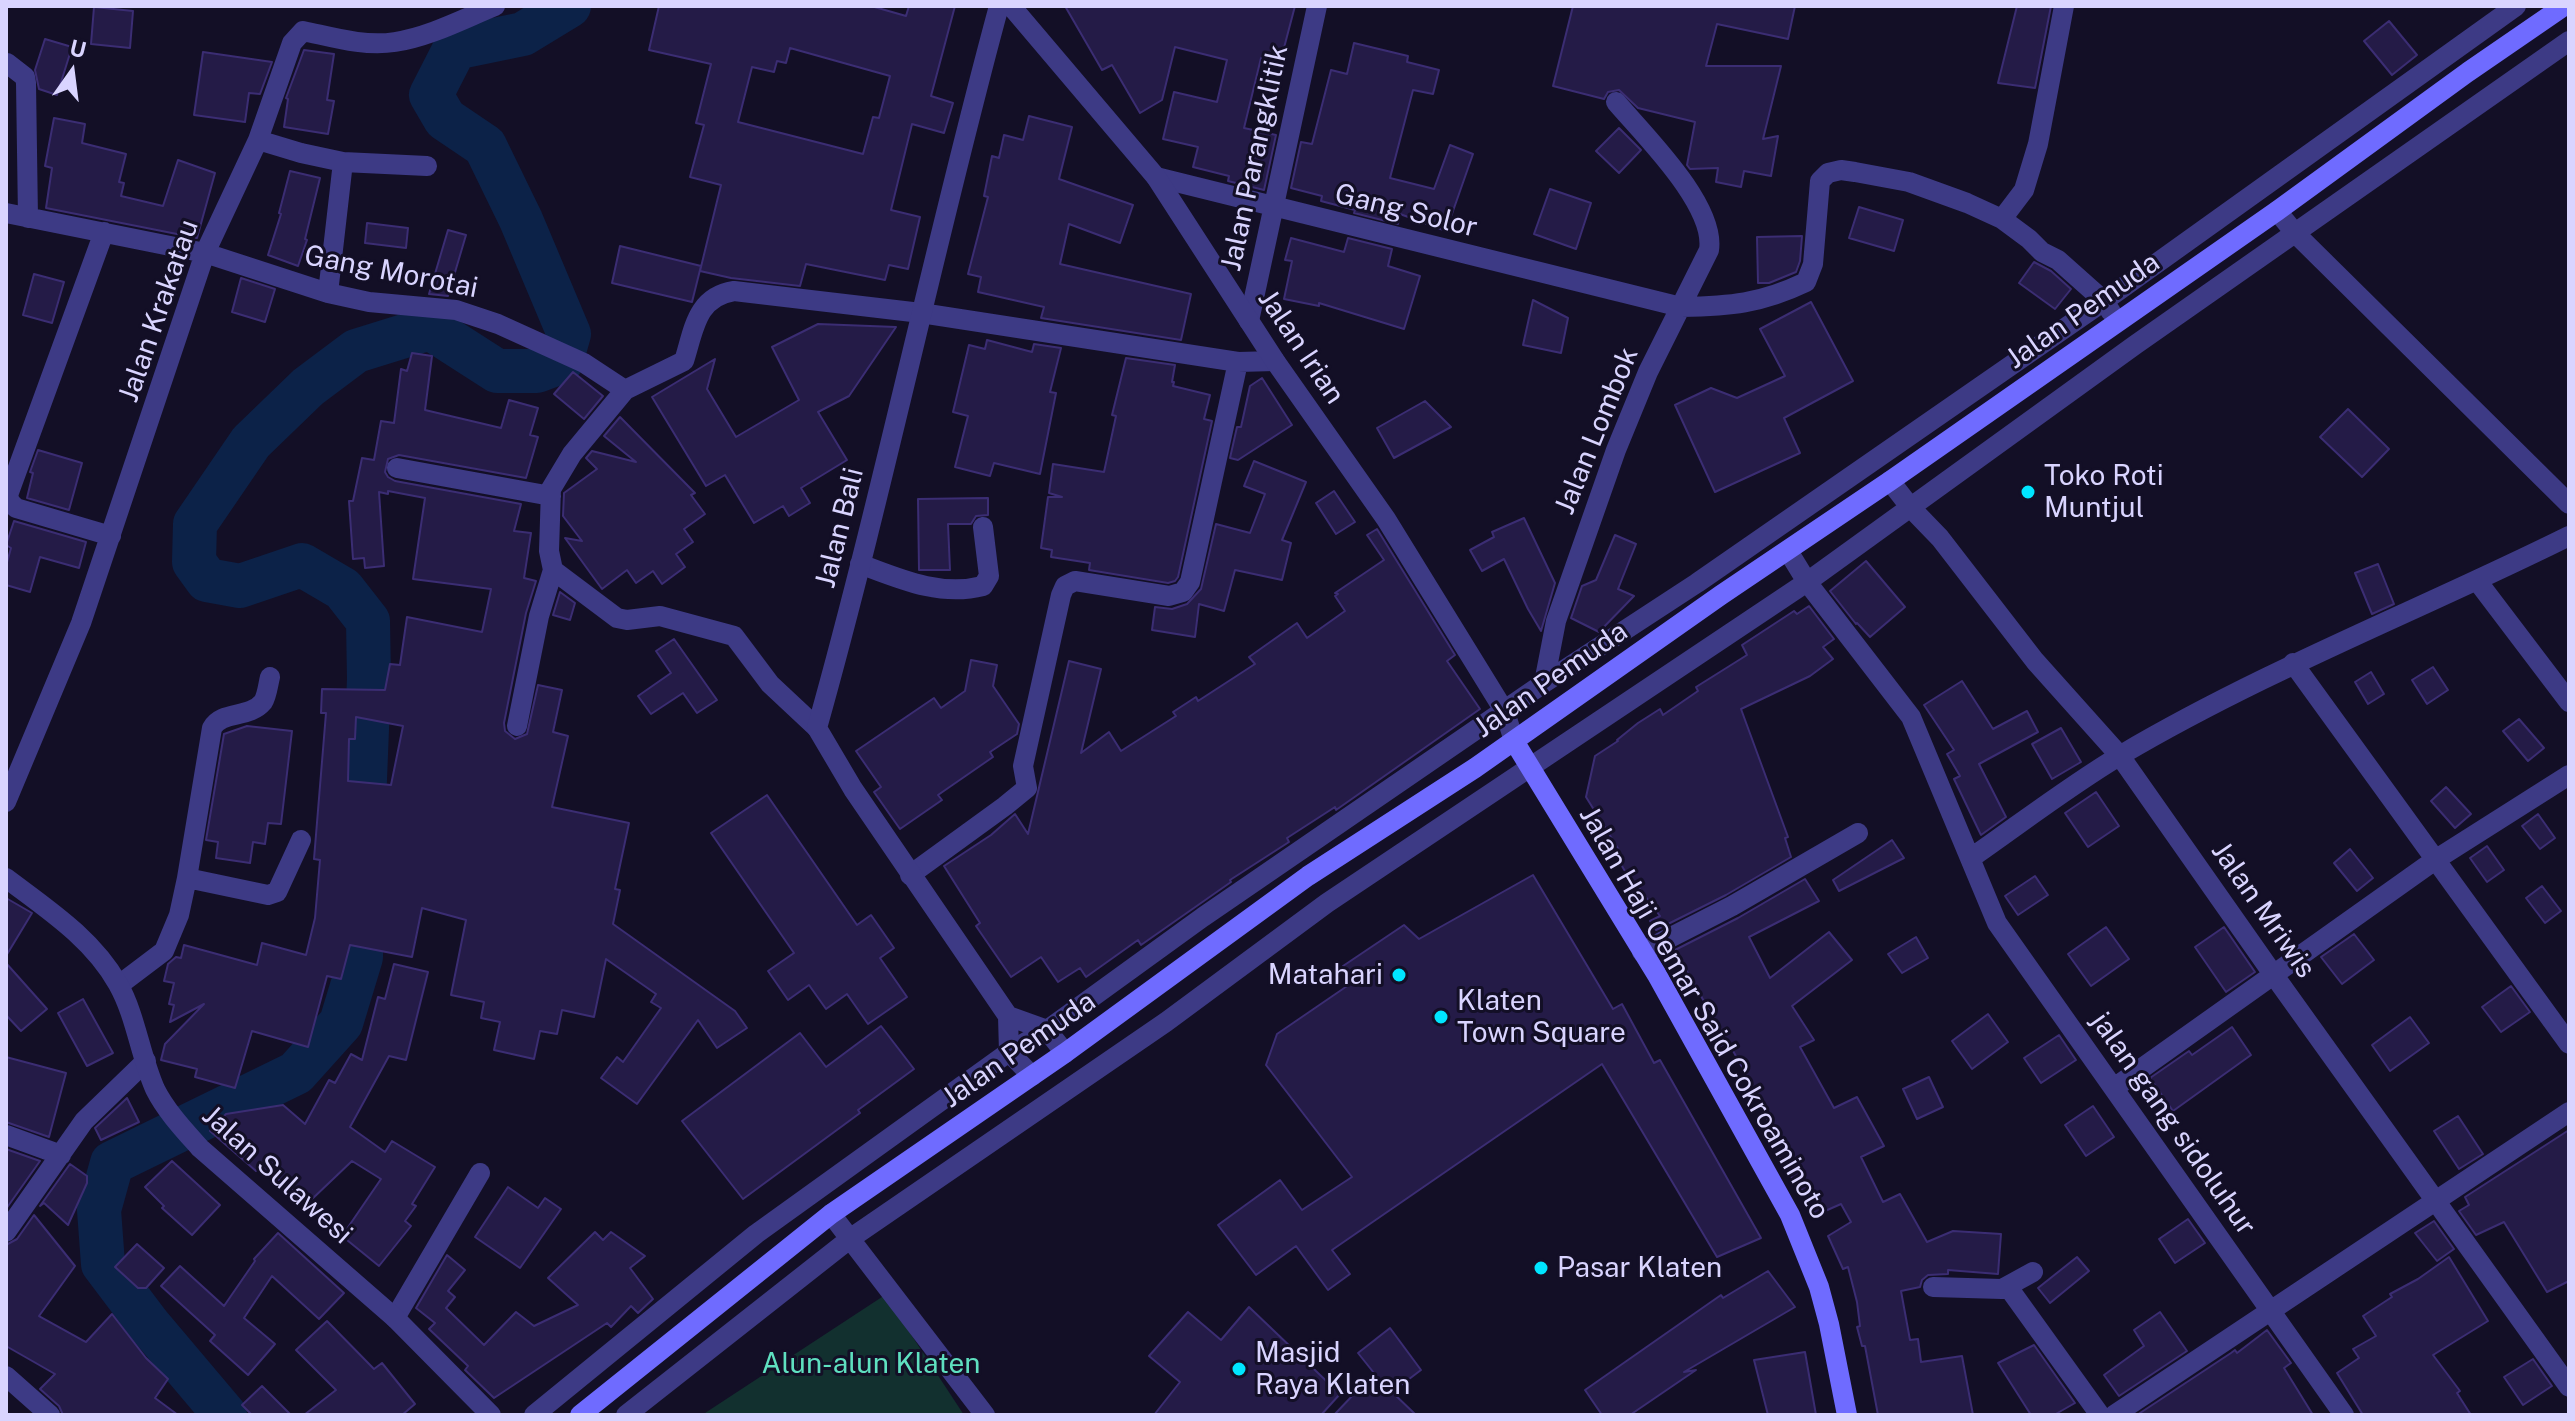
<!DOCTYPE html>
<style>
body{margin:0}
#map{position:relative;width:2575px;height:1421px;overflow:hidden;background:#130f26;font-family:"Public Sans",sans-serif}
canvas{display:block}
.frame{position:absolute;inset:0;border:8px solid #d9d4ff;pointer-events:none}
.north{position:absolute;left:32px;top:32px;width:80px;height:80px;-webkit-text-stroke:6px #130f26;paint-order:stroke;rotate:14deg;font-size:22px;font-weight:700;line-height:32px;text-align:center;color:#d9d4ff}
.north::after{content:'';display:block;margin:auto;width:28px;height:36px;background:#d9d4ff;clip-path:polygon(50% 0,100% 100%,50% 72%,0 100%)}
</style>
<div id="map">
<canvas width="2575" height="1421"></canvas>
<div class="frame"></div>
<div class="north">U</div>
</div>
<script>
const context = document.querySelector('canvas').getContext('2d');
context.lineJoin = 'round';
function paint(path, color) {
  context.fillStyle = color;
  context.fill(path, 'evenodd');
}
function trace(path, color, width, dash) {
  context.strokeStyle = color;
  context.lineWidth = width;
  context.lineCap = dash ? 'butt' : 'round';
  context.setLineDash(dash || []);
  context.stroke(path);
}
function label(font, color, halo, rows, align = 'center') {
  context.font = font + ' "Public Sans",sans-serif';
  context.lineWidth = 6;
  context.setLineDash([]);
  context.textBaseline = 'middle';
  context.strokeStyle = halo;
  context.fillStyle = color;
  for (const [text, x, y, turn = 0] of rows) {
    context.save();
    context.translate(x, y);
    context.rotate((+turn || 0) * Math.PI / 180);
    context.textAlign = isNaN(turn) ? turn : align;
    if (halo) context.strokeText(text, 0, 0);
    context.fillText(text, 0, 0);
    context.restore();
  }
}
paint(new Path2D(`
 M885,1295L964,1415H702Z`), '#12302f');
trace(new Path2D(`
 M225,1415L149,1325L103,1264L99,1210L112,1163L296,1073L341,1023L361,957L363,829L369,679L368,621L343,589L302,565L240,586L207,580L194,562L195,524L251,442L308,387L356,351L430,328L497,371H537L561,362L569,334L521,220L485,146L445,119L431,95L455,48L523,34L569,6`), '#0c2248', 44);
const building = new Path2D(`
 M659,6H871L906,16L909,6H955L931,96L953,103L944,133L912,124L891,210L920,217L908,269L889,265L885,280L806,264L800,286L731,278L700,271L721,185L690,177L704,125L696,123L711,64L649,50ZM790,48L890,76L879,118L873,117L863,154L738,122L752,67L774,72L777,61L786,63Z
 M1065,6H1295L1280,63L1261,58L1244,128L1276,135L1264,190L1228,181L1229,176L1193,167L1198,147L1163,139L1174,92L1217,102L1227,60L1175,47L1162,100L1140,113L1112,65L1102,70Z
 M1573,6H1795L1788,39L1717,24L1706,66H1781L1763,139L1778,136L1771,176L1744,171L1741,187L1716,182L1718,168L1690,169L1687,165L1695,122L1638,108L1619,90L1608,92L1604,99L1553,86Z
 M2017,6H2051L2035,88L1998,83Z
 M94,7L133,11L130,48L91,44Z
 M2389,21L2417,55L2392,75L2364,41Z
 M45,39L72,47L57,95L39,89L35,70Z
 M1354,43L1408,56L1407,62L1439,70L1433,94L1413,90L1390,178L1434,189L1450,145L1473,154L1446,231L1400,214L1398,224L1354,213L1355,210L1321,201L1322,196L1291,188L1301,142L1312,144L1331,70L1347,74Z
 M304,50L334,54L327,100L334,101L328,134L284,127L288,99L286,98Z
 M203,52L272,62L260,94L249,93L245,122L194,115Z
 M1029,116L1072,127L1059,179L1133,205L1120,243L1069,224L1060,264L1191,294L1181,340L1041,318L1044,307L978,292L981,277L968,274L988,197L984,196L992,156L999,158L1004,135L1023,140Z
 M54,118L85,124L82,143L126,154L119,182L124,183L121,196L163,206L178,160L215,173L197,238L46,208L52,168L45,166Z
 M1619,128L1641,150L1619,173L1596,151Z
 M290,171L320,178L305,239L307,240L298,266L268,255L281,214L279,213Z
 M1550,189L1591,203L1576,249L1534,234Z
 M1859,207L1903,220L1894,251L1849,238Z
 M367,223L408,228L406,248L365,243Z
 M448,230L466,235L448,296L429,294Z
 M1802,236L1800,261L1796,272L1769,283H1758L1757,237Z
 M1291,238L1344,252L1348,238L1392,249L1388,266L1420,276L1404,329L1319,303V306L1284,299L1292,261L1285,260Z
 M620,246L701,266L692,302L612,283Z
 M2034,262L2051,271L2071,289L2055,309L2019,283Z
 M34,274L64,282L52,323L23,315Z
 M241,278L275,289L265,322L232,312Z
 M1533,300L1568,318L1561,353L1523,345Z
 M1811,302L1853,381L1784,418L1800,453L1715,492L1675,405L1711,388L1737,398L1785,376L1760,329Z
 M818,324L896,327L849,396L818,412L847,460L801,488L810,503L789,516L783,506L754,523L725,475L706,486L652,397L715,359L707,389L736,437L799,400L772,347Z
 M987,340L1032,352L1034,344L1061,348L1050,392L1056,393L1040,474L994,463L990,476L955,467L968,416L953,412L969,345L985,349Z
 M412,353L432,356L425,410L501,428L509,400L538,408L530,435L538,437L526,478L399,455L388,459L385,472L388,477L395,481L521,504L514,531L531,533L524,578L536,581L526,613L504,723L505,731L515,739L527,734L538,685L562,690L553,732L568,736L552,807L629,823L615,889L620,890L613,924L735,1011L747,1028L717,1048L698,1020L637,1104L601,1078L617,1057L623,1062L661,1008L651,1002L656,994L606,959L594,1017L562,1010L557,1034L540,1031L534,1059L494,1050L500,1022L481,1018L484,1002L451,995L466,920L422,908L412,957L350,945L341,979L327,976L308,1047L252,1031L235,1088L195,1077L197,1069L161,1060L165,1044L204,1004L170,1022L174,1005L169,1004L174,983L164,981L168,964L176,957L181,958L184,945L257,965L262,943L306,955L315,918L320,860L314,859L326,713H321L322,689L385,690L390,664L400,665L407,617L482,632L491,589L413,579L425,498L388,491V494L379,492L384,566L365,568L364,558L353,559L349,501H353L362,458L374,460L381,421L394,423L401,369L407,371ZM356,717L403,726L391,785L348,781L349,739H355Z
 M1126,358L1175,365L1172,382H1174L1173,386L1210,395L1204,419L1212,421L1178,577L1175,581L1168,583L1089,570L1090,563L1051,557L1052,550L1041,548L1048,497H1062L1049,493L1053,464L1104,472L1116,416L1112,415Z
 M573,372L603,396L584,419L554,394Z
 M1262,378L1292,425L1238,460L1230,458L1237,427H1241L1250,386Z
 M1425,401L1451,427L1394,458L1377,428Z
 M2348,409L2389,449L2362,477L2320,437Z
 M620,417L695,493L691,495L705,514L684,529L693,542L676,554L685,567L662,584L653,571L636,583L627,570L602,589L565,538L582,541L563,516L564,493L597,469L586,458L592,451L636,462L604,436Z
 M38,450L82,463L69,510L27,498L33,473L30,472Z
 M1254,461L1306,482L1282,540L1291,543L1282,580L1235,570L1224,611L1199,604L1195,637L1152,630L1155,607L1172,609L1187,604L1201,589L1216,524L1250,533L1265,494L1244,486Z
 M1334,491L1355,522L1336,534L1316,503Z
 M988,498V515L976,516L971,524H948L950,570H919L918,499Z
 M1524,518L1555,583L1541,631L1528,609L1504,559L1482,571L1470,550L1494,537L1492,532Z
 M14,521L86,542L79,568L40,557L30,592L6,585V566L11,548L6,545Z
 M1377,529L1455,655L1447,661L1480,709L1336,810L1335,807L1287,838L1289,842L1230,880L1231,882L1141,945L1138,940L1086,977L1080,968L1058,982L1041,957L1011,977L976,926L980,923L944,866L991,835L1015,814L1028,834L1069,661L1101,669L1081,753L1109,732L1121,751L1176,716L1173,712L1196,697L1198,701L1255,664L1249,657L1297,623L1307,638L1345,611L1335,596L1338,594L1335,593L1384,560L1367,535Z
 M1615,535L1636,544L1618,589L1634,596L1599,632L1571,618L1582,586L1596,580Z
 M1866,561L1905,607L1870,637L1857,623L1856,624L1830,591Z
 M2378,564L2394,604L2372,614L2355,573Z
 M560,592L575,603L570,620L553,615Z
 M1809,606L1834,639L1823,647L1833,659L1810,676L1741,709L1788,837L1785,838L1791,857L1726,895L1656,930L1650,921L1660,916L1637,885L1634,886L1614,853L1619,850L1586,797L1595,756L1618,741L1617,740L1638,723L1660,709L1663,715L1698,691L1696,687L1747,655L1742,645L1794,611L1797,614Z
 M674,639L717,700L697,713L683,693L651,714L638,696L671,673L656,651Z
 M971,660L997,665L993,686L1019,724L1017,734L990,752L993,757L938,795L942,800L900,829L874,792L881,787L856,751L934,698L941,708L965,691Z
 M2433,667L2448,690L2427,704L2412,680Z
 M2371,672L2384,694L2368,704L2355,682Z
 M1962,681L1993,729L2027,711L2038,732L1979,764L2006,817L1981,835L1954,779L1960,776L1947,754L1954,750L1924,705Z
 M2519,719L2544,748L2528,761L2503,731Z
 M247,726L292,731L281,824L268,823L265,844L253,842L250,863L216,858L218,842L206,840L224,734Z
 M2061,728L2081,762L2052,779L2032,744Z
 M2446,787L2471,814L2455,828L2431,801Z
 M2096,792L2119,826L2088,847L2065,813Z
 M767,795L857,925L871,915L894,948L880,958L907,997L868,1024L847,994L826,1009L809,985L788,1000L768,971L794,953L711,833Z
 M2538,814L2555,838L2540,849L2522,826Z
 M1892,840L1904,858L1839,891L1833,880Z
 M2487,846L2504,870L2487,882L2470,858Z
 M2350,849L2373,878L2357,891L2334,863Z
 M1533,875L1613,1009L1622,1004L1654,1063L1660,1060L1761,1238L1717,1257L1602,1064L1332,1250L1350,1274L1328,1290L1296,1246L1256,1275L1218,1225L1280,1180L1302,1210L1352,1177L1266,1065L1277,1034L1353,982L1343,966L1404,925L1419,939Z
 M2035,876L2048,895L2018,915L2005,896Z
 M1805,879L1819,901L1749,937L1770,978L1829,932L1852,960L1792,1006L1814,1040L1800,1047L1834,1108L1857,1097L1884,1146L1861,1157L1883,1202L1900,1194L1927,1242L1953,1231L2001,1234L1998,1274L1948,1270V1274L1928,1275L1922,1280L1920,1287L1901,1291L1910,1340L1918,1339L1921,1362L1962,1356L1973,1415H1878L1865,1346H1862L1857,1327L1860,1326L1857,1302L1848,1267L1843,1269L1828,1236L1851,1222L1841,1204L1816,1215L1800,1187L1798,1188L1769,1139L1775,1136L1750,1081L1728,1042L1720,1046L1704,1015L1710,1012L1675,950L1738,918Z
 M2542,886L2561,911L2545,923L2526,898Z
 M6,898L32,913L6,956Z
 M2106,927L2129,959L2091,986L2068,954Z
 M2224,927L2255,972L2226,992L2195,947Z
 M2354,934L2374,960L2342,984L2321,957Z
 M1916,937L1928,958L1902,973L1888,954Z
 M6,963L47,1009L21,1031L6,1015Z
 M394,964L428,972L406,1060L389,1056L350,1127L385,1152L392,1141L435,1167L412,1204L416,1206L405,1221L411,1226L379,1266L342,1236L381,1179L352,1161L310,1201L260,1167L256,1171L210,1131L226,1114L283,1105L305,1124L329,1080L335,1083L351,1054L362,1060L378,997L385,999Z
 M2511,986L2530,1012L2501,1032L2482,1007Z
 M83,999L113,1053L87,1066L58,1013Z
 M1988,1014L2008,1042L1972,1069L1952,1041Z
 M2410,1017L2429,1043L2390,1071L2372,1045Z
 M881,1026L914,1069L858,1110L860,1113L743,1199L682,1121L800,1033L826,1067Z
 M2232,1027L2251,1055L2173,1111L2150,1078L2189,1051L2192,1055Z
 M2059,1035L2076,1060L2041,1083L2024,1058Z
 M6,1057L66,1073L49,1137L6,1122Z
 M1929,1077L1943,1107L1917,1119L1903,1089Z
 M127,1098L139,1122L101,1140L95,1128Z
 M2093,1106L2114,1137L2086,1156L2065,1125Z
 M2458,1116L2483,1154L2459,1169L2434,1131Z
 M2569,1130V1281L2547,1292L2504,1222L2476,1235L2459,1211L2469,1205L2465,1197Z
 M6,1149L40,1161L6,1209Z
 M172,1161L220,1205L192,1235L162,1208L164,1206L145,1187Z
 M70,1164L87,1176V1183L68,1225L44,1203L40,1206Z
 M508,1187L538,1208L545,1198L561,1209L520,1268L475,1237Z
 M34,1215L75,1266L39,1316L86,1342L112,1314L146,1358L168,1379L155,1398L178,1415H63L59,1406L40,1389L55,1374L6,1346V1245L17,1239Z
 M2188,1219L2205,1243L2175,1263L2159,1239Z
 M2434,1221L2454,1249L2437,1261L2415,1233Z
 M595,1232L603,1240L611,1232L645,1256L630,1268L653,1299L638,1313L631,1306L611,1327L607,1323L494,1398L465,1370L468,1366L429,1329L435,1323L416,1308L447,1255L465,1270L448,1291L455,1297L446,1308L484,1345L516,1312L534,1326L578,1305L548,1278Z
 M278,1233L344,1293L319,1319L272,1276L244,1318L275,1344L248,1375L210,1341L215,1335L161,1286L180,1266L224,1306L255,1261L254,1259Z
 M137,1244L164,1268L146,1288H138L115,1267Z
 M2077,1257L2089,1271L2050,1303L2038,1288Z
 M2449,1257L2488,1321L2433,1355L2460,1391L2457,1393L2471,1415H2363L2337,1373L2359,1358L2353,1349L2376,1336L2363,1316L2392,1297L2390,1294L2418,1279Z
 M1768,1271L1795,1307L1684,1372L1696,1370L1630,1415H1602L1585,1390L1721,1295L1723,1298Z
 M1249,1307L1340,1394L1321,1415H1154L1180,1382L1149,1356L1188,1312L1221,1340Z
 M2160,1312L2187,1351L2119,1396L2104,1375L2144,1346L2134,1330Z
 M327,1321L374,1369L382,1363L415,1404L402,1415H304L336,1390L296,1350Z
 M1390,1328L1421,1370L1392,1392L1416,1415H1334L1374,1373L1358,1353Z
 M2267,1330L2291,1363L2284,1368L2313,1415H2137L2231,1353L2235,1350L2237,1353Z
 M2034,1345L2075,1403L2054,1415H2031L1998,1363Z
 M1805,1352L1816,1415H1768L1754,1360Z
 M2533,1359L2552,1386L2523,1405L2504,1377Z
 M262,1386L291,1415H252L242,1405Z`);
paint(building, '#241b47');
trace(building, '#3b2d73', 2);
trace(new Path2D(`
 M7,63L25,77L26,83L28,218
 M258,140L301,153L343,162L328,293
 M343,162L427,166
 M1156,177L1681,307C1730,306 1760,304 1806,282L1813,264L1820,181L1828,173L1841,170L1855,172L1909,182L1967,203L2002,219L2029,239L2042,252L2058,260L2104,301L2111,312
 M2277,211L2295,233L2569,504
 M6,213L205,253L328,293L369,302L456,310L498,324L584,363L625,390
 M2002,219L2024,190L2038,144L2064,6
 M104,232L8,495L10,502L16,508L111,536
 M1249,321L1317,6
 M397,468L551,496
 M1890,481L1911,508L1940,538L2035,661L2120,756L2273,974L2569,1387
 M1788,551L1807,582L1911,717L1997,923L2344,1415
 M860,564C900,579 940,597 983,586L989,576L983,527
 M553,570L617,618L627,620L660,616L734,636L770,684L817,728
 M2478,582L2569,702
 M2293,663L2569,1044
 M1544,683L1556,621L1616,450L1648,372L1709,250C1716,205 1644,135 1616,102
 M517,726L539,616L553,570L549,551L551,489L572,454L625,390L684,361C694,330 696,297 734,291L921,313L1238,362L1275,361
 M6,802L81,623L205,253L258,140L292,43L303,31C332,37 364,47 395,42C429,37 463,19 495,6
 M1971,858C2020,824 2069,786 2121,755C2265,670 2420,610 2569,536
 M910,875L1005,806L1027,788L1023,766L1061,595L1065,586L1075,581L1169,596L1183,592L1190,582L1238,362
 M187,878L212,728C222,710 249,719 263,702C267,696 268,685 270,677
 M1642,952L1732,906L1858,833
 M119,985L164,951L179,915L187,878L268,895L277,892L301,840
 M2114,1088L2435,860L2569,775
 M6,1135L61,1155
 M831,1214L985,1415
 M6,1232L84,1121L146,1061
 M1933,1287L2002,1289L2033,1272
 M2008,1287L2100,1415
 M395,1318L480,1173
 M534,1415L756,1234L1009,1052L1047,1030L1203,917L1544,683L1697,583L2104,301L2516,6
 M626,1415L851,1238L1166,1022L1327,903L1807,582L2135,345L2569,41
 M2114,1415L2569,1112`), '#3d3a85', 20);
trace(new Path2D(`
 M999,6C934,245 884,489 817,728L853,789L1008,1016L1009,1052L1032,1076
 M1011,6L1156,177L1275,361L1386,519L1505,712L1514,741
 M6,878C47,909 92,938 118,984C136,1016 140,1055 155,1089C166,1111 184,1130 200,1148L395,1318L491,1415
 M1008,1016L1047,1030L1065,1053
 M6,1376L50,1415`), '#3d3a85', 20);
trace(new Path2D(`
 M1514,741L1657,975L1790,1215L1819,1287L1829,1324L1847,1415
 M580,1415L831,1214L1065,1053L1308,876L1475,768L1721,595L1890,481L2277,211L2468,72L2564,6`), '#6f6bff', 20);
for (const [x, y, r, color] of [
 [2028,492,8,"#00e5ff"],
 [1399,975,8,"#00e5ff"],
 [1441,1017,8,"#00e5ff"],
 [1541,1268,8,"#00e5ff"],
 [1239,1369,8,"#00e5ff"]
]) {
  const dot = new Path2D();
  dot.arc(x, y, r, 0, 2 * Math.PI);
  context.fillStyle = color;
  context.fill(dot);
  trace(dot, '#130f26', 3);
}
label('28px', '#d9d4ff', '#130f26', [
 ["Jalan Parangklitik",1255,158,-78],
 ["Gang Solor",1406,211,14],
 ["Gang Morotai",391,272,11],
 ["Jalan Krakatau",159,311,-71],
 ["Jalan Pemuda",2083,311,-35],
 ["Jalan Irian",1301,347,56],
 ["Jalan Lombok",1597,431,-68],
 ["Jalan Bali",840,528,-76],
 ["Jalan Pemuda",1551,680,-35],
 ["Jalan Mriwis",2263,910,55],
 ["Jalan Haji Oemar Said Cokroaminoto",1704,1013,60],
 ["Jalan Pemuda",1019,1050,-35],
 ["jalan gang sidoluhur",2173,1124,55],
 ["Jalan Sulawesi",277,1175,42]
]);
label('28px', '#d9d4ff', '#130f26', [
 ["Toko Roti",2044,476],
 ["Muntjul",2044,508],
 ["Matahari",1383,975,"right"],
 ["Klaten",1457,1001],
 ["Town Square",1457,1033],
 ["Pasar Klaten",1557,1268],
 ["Masjid",1255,1353],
 ["Raya Klaten",1255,1385]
], 'left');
label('28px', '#5fe0c0', '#130f26', [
 ["Alun-alun Klaten",871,1364]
]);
</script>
